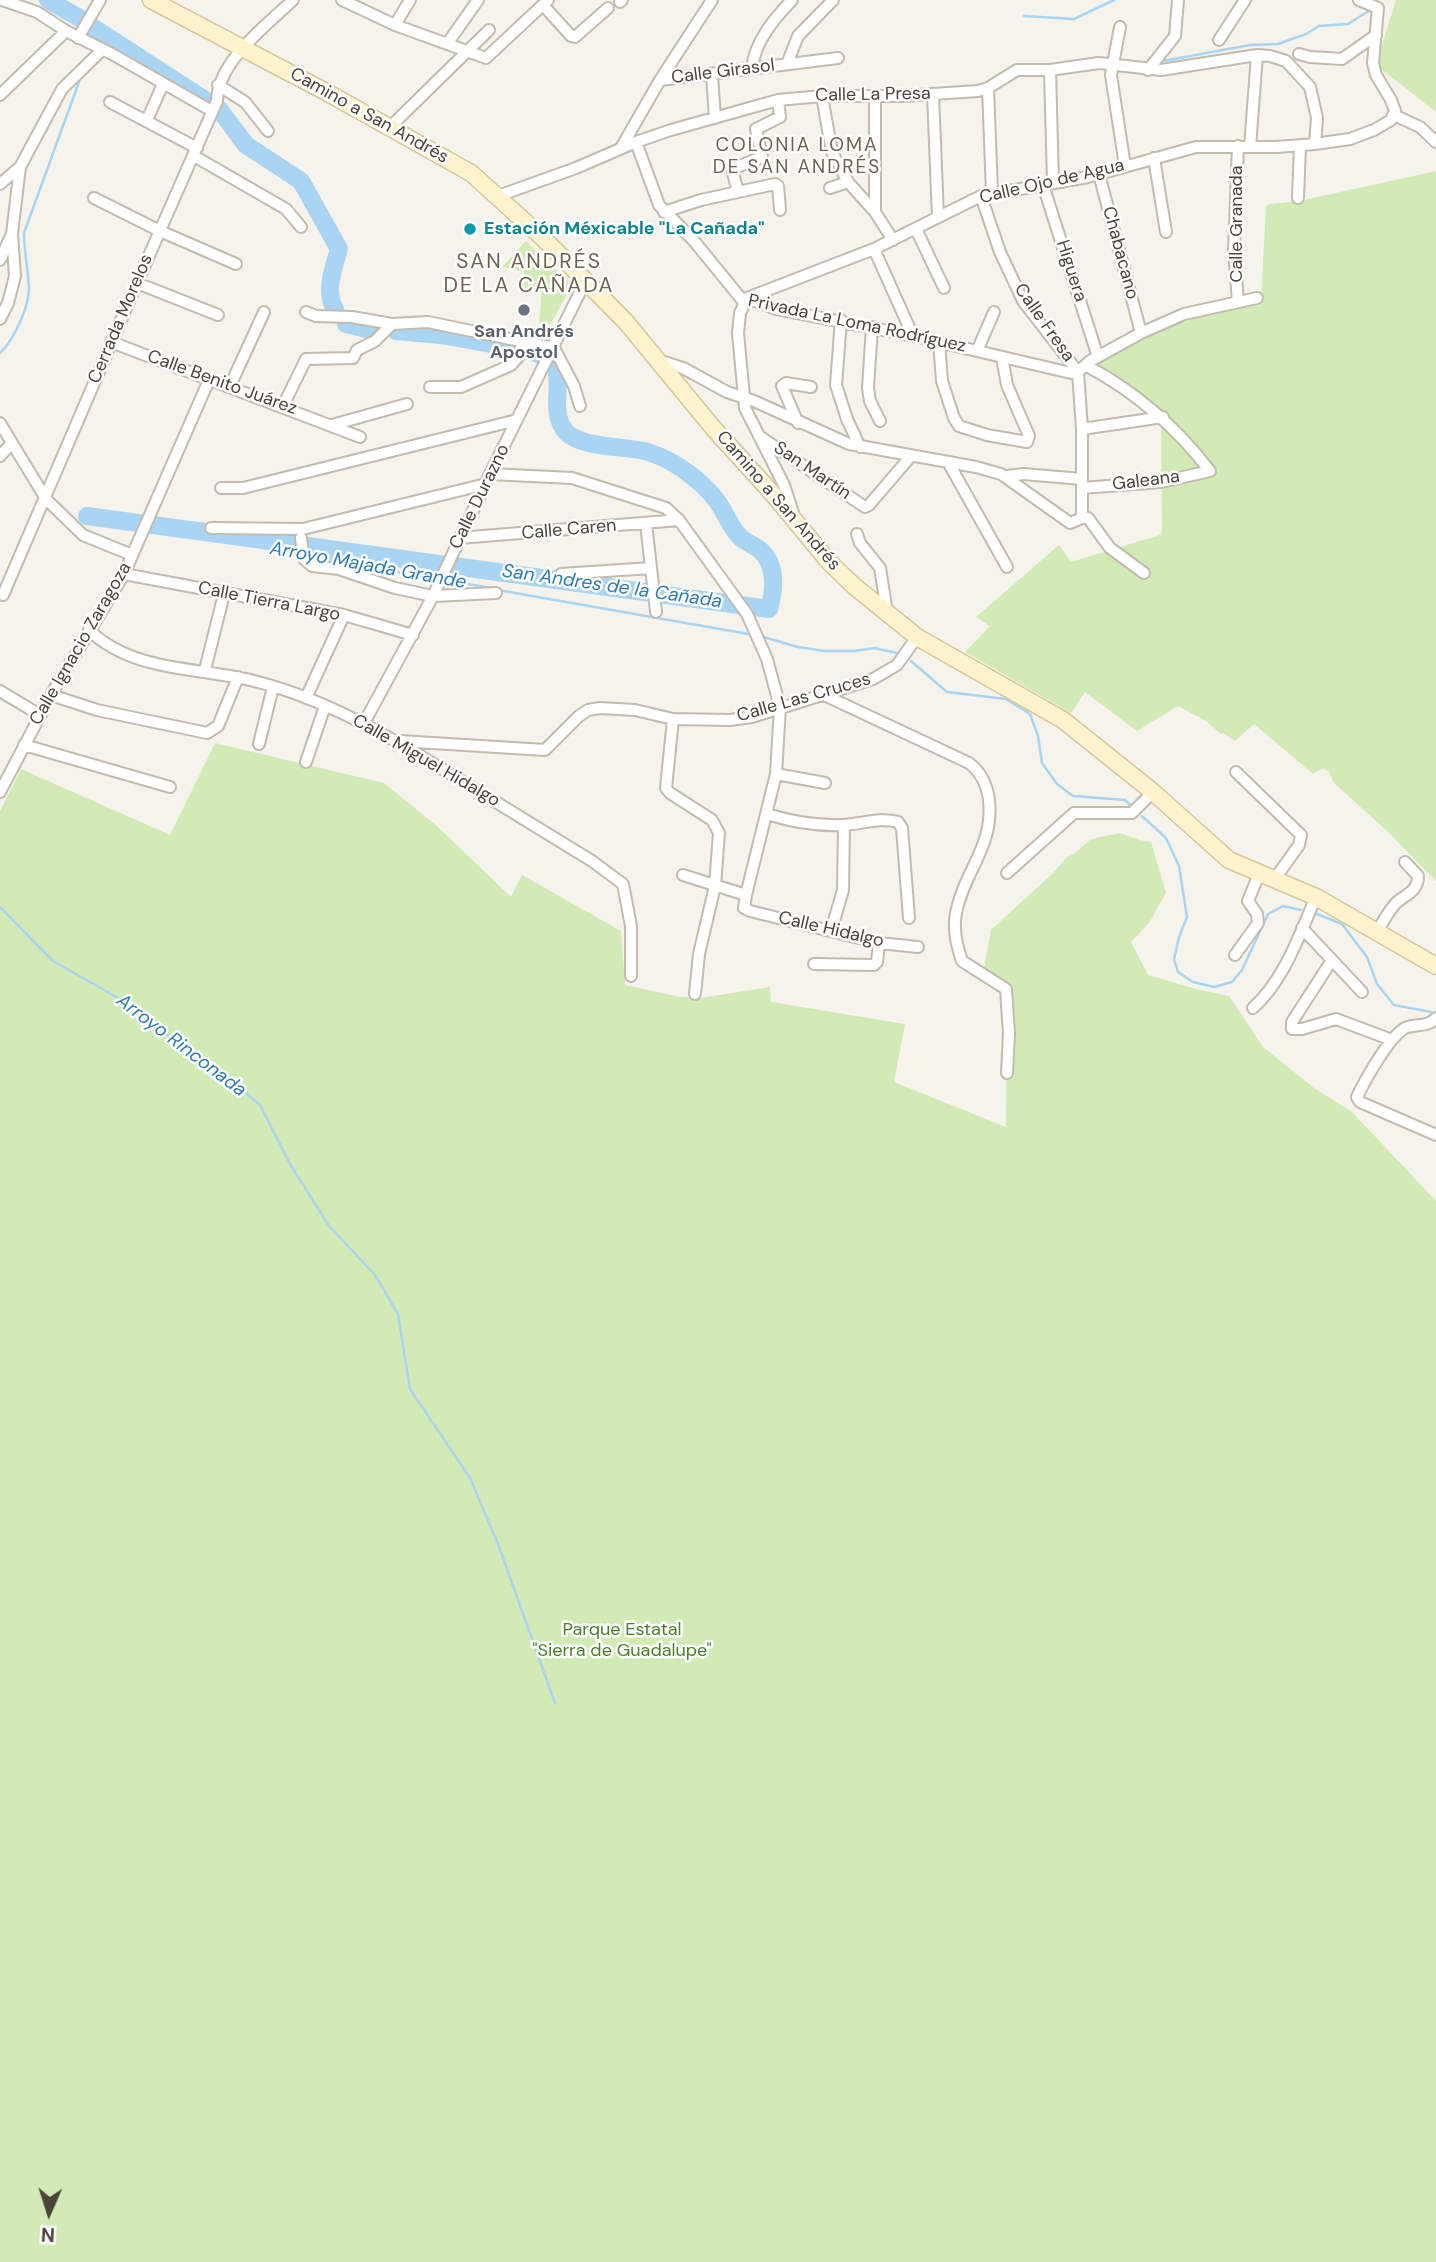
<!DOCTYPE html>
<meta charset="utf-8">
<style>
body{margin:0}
#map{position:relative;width:1436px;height:2262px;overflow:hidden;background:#f6f3ec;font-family:"DM Sans",sans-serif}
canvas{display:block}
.north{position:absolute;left:14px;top:2178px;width:70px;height:70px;-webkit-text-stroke:5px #fff;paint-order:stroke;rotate:183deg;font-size:19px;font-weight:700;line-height:28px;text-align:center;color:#4b4439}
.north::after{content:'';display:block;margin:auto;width:24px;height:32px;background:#4b4439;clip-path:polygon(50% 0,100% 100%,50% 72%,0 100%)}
</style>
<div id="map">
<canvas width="1436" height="2262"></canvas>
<div class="north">N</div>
</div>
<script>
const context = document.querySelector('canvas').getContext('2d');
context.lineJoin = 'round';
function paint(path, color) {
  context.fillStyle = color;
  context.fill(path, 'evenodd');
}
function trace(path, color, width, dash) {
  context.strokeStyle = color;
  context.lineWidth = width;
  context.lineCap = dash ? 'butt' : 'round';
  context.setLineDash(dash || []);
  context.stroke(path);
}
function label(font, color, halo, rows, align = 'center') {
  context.font = font + ' "DM Sans",sans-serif';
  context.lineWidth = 5;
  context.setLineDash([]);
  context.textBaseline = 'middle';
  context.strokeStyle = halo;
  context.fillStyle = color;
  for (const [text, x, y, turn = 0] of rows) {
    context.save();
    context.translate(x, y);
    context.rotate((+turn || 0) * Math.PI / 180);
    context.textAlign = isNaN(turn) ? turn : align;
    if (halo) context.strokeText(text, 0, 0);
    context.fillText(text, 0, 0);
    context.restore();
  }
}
paint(new Path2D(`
 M1396,0H1436V112L1376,65Z
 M1436,171V881L1387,831L1334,783L1329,772L1323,768L1313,774L1254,724L1235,741L1223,733L1221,734L1206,721L1178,706L1137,731L1085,692L1071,713L965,652L990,626L976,617L1059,545L1071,562L1160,535L1162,530L1161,410L1094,366L1125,343L1186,315L1261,298L1266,207L1269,204L1299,201Z
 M526,241L572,285L550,325L539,324L542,290L522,288L524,272L502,267Z
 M215,743L384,783L438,827L511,897L522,875L621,931L625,985L680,997L701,998L770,987L771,1002L905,1024L894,1082L1006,1127L1007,1000L984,969L991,930L1053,873L1067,857L1074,854L1091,839L1120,833L1139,840L1151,842L1166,893L1149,923L1131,942L1148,975L1200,990L1229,996L1263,1047L1314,1088L1352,1112L1436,1201V2262H0V811L21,769L170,835Z`), '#d2eab5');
trace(new Path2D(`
 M1024,16L1074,19L1114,0
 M94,41L98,30
 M1163,61L1250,45L1278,44L1306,34L1319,26L1348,24L1372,9
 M0,353C14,340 29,307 29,288C28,269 24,251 24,233L79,82
 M87,516L140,526
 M147,527L299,554
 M305,555L437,579
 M443,580L492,588
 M498,590L754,635
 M760,636L798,647L824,651H854L874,648L897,653
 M911,661L947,692L1006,699L1030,714L1038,736L1042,763L1057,784L1073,796L1125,800L1130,805
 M1142,816L1166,838L1179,866L1187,917L1179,937L1174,959L1178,972L1193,982L1214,987L1232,982L1242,970L1268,914L1283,906L1301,910
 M0,907L53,961L120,999L176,1042L214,1066L260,1105L290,1164L329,1226L375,1275L398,1314L410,1389L470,1478L498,1544L555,1703
 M1317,914L1342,924L1367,957L1377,984L1394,1005L1431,1012`), '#a9d4f2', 2.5);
trace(new Path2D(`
 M48,0L83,20
 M91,26L219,109L246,145L301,181L339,249C334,266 324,293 335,309
 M346,324L375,331
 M396,331L441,335L513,348
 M529,351L541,355
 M87,516L769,609C775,588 777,564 759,549C753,545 746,542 741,538C730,528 726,513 717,501C701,480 674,460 648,452C628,446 580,448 566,432C549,412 563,387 555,365`), '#a9d4f2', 18);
const street = new Path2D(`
 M2,0L37,12L66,31L112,54L212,111
 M342,0L395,25L486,58L548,0
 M620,2L622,0
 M543,5L571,36L575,37L608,8
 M395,25L410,0
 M1120,27L1111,75L1125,166
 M78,38L100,0
 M1219,40L1245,0
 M447,44L478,0
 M1299,54L1310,57L1342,59L1376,35
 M787,64L798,36L833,0
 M752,68C755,41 774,19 792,0
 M1050,70L1053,183
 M1148,70L1175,36L1178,0
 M712,75L715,118
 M660,80L838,58
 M218,85L245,102L268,131
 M988,88L992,193
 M933,94L938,217
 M0,95L66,31
 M822,96L832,152L848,182L875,212L893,240
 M875,97V212
 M110,102L197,148
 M1394,115L1420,127L1436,142
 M147,120L163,84
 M390,127L489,30
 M636,142L659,205L694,241L743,301L747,298L776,309L913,336L1071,373L1078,372L1090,361L1141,333L1184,314L1257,298
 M1250,147L1257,55
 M621,148L660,80L712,0
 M194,156L286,209L301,227
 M1154,158L1166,232
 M1099,174L1141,333
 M0,184L20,167
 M1043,185L1098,357
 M830,188L848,182
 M738,192L732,169L762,157L756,129L780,117L778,100
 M498,196L576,168L636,142L671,130L778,100L822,96H903L978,91L988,88L1017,70H1050L1099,63L1161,70L1257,55L1270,56L1286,61L1310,87L1317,118L1315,144
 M981,196L1000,252L1023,301L1078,372
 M94,198L160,231L236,264
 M1298,198L1300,146
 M664,212L701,200L775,184L778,186L780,210
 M916,229L944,288
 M874,249L913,336
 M0,260L12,234
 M137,283L218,315
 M1238,301L1234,251L1238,146
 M306,312L316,316L352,317L392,324L428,322L554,348L574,386L580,406
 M0,319L8,303L15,276L12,234L20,167L62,89L102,50
 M841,320L836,385L847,419L860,447
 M872,327L868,388L870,401L880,421
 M111,342L360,437
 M939,342L942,381L954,418L959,426L987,435L1027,442L1029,436L1007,385L1002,357
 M977,351L994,312
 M658,360L683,368L727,392L754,401L849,444L976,467L1001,474L1070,523L1082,518
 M1078,372L1082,429V518
 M230,386L264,312
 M430,387H461L511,365L519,356L523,341
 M283,406L306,359L353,358L357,350L375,341L392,324
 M0,423L46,499L83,535L132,555
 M798,423L782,386L786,383L811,387
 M332,425L407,404
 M1082,429L1163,417
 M759,436L865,507L869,505L911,456
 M0,456L12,443
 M948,462L1007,567
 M490,474L572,478L666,508L679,520L747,614L767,659L780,707L776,774L746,895L744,908L750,911L879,943L918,947
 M1008,476L1023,474L1082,479
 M221,488H243L517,420
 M1082,488L1161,482L1210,471C1176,427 1136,392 1087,366
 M793,513L784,485L745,408L738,333L740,313L747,298L874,249L981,196L1088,177L1196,147H1277L1315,144L1350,139L1374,130L1391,120L1395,111L1391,100L1376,75L1373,63L1378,8L1359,0
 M1082,518H1088L1110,548L1144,573
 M646,523L656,612
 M211,528L303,529L486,484
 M857,534L860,543L880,568L887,612
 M301,538L304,559L312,566L339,569L395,588L433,596L496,593
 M459,538L679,520
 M124,574L344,615L413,635
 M561,574L651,568
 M3,595L137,283L217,101C218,61 266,26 293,0
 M89,630C132,672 198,667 254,681C327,699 392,738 455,777C501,805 546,833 592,861L623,884L631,926V976
 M205,670L224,594
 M0,691L40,715
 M822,694L969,763C981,772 987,785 989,800C994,847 964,871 956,913C953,928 957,947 962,961L1006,989L1009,1034L1007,1073
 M51,695L97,710L207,733L218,726L238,677
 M306,698L344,615
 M673,719L666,788L670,793L712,820L719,833L715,886L699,954L695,994
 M364,723L433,596L490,474L586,280
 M400,741L545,750L579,716L588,710L600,708L635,710L673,719L730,720L752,717L873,679L897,665L917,637
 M259,744L273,687
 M24,745L170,787
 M306,762L325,706
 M1236,772L1301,835L1299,845L1274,880
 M776,774L825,783
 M0,792L51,695L124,574L209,380
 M767,814C792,822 817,826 843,825C861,824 881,817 898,822L902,828L909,918
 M1007,873L1074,813H1132L1153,792
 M683,875L746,895
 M1302,928L1362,992
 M831,931L843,890L844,825
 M1377,931C1383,922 1389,910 1397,902C1407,894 1418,891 1418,876L1405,862
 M1235,955L1258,923L1257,914L1248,901L1259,874
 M1332,960L1292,1022V1029H1302L1336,1019L1392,1040
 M814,964L874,965L877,962L879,943
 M1253,1008C1285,979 1299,935 1316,897
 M1436,1018C1427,1028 1416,1023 1405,1028C1389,1037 1365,1080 1357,1097L1360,1102L1436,1135`);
const secondary = new Path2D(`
 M151,0L328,93L471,173L544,239L626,322L714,429L772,493L829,562L854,586L917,637L1063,720L1153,792L1229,860L1316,897L1436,966`);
trace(street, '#c2bbae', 14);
trace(secondary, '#d6c79b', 19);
trace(street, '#fff', 10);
trace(secondary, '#fff3cd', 16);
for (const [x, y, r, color] of [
 [470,229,7,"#0f9aa8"],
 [524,310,7,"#6b7280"]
]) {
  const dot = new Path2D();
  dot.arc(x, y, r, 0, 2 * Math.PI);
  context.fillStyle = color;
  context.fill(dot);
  trace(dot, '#fff', 2.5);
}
label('18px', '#4b4439', '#fff', [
 ["Calle Girasol",723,72,-7],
 ["Calle La Presa",873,95,-1],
 ["Camino a San Andrés",369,116,29],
 ["Calle Ojo de Agua",1052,182,-13],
 ["Calle Granada",1237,224,-90],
 ["Chabacano",1120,253,75],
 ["Higuera",1071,271,72],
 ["Cerrada Morelos",121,319,-67],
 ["Calle Fresa",1044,323,55],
 ["Privada La Loma Rodríguez",857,324,12],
 ["Calle Benito Juárez",222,383,20],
 ["San Martín",812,471,34],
 ["Galeana",1146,481,-7],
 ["Calle Durazno",480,497,-64],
 ["Camino a San Andrés",778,501,49],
 ["Calle Caren",569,530,-5],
 ["Calle Tierra Largo",269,602,11],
 ["Calle Ignacio Zaragoza",81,644,-60],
 ["Calle Las Cruces",804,698,-16],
 ["Calle Miguel Hidalgo",426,761,30],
 ["Calle Hidalgo",831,930,13]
]);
label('bold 18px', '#0d838f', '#fff', [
 ["Estación Méxicable \"La Cañada\"",484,229]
], 'left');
label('bold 18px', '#5b616d', '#fff', [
 ["San Andrés",524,332],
 ["Apostol",524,353]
]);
label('18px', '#4a7f2a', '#fff', [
 ["Parque Estatal",622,1630],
 ["\"Sierra de Guadalupe\"",622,1651]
]);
context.letterSpacing = '2px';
label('19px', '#6e6250', '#fff', [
 ["COLONIA LOMA",797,146],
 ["DE SAN ANDRÉS",797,168]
]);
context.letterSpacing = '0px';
label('italic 19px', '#2e7ab2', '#fff', [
 ["Arroyo Majada Grande",368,566,10],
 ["San Andres de la Cañada",612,587,8],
 ["Arroyo Rinconada",181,1046,37]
]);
context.letterSpacing = '2px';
label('21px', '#6e6250', '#fff', [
 ["SAN ANDRÉS",529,262],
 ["DE LA CAÑADA",529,286]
]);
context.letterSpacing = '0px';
</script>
